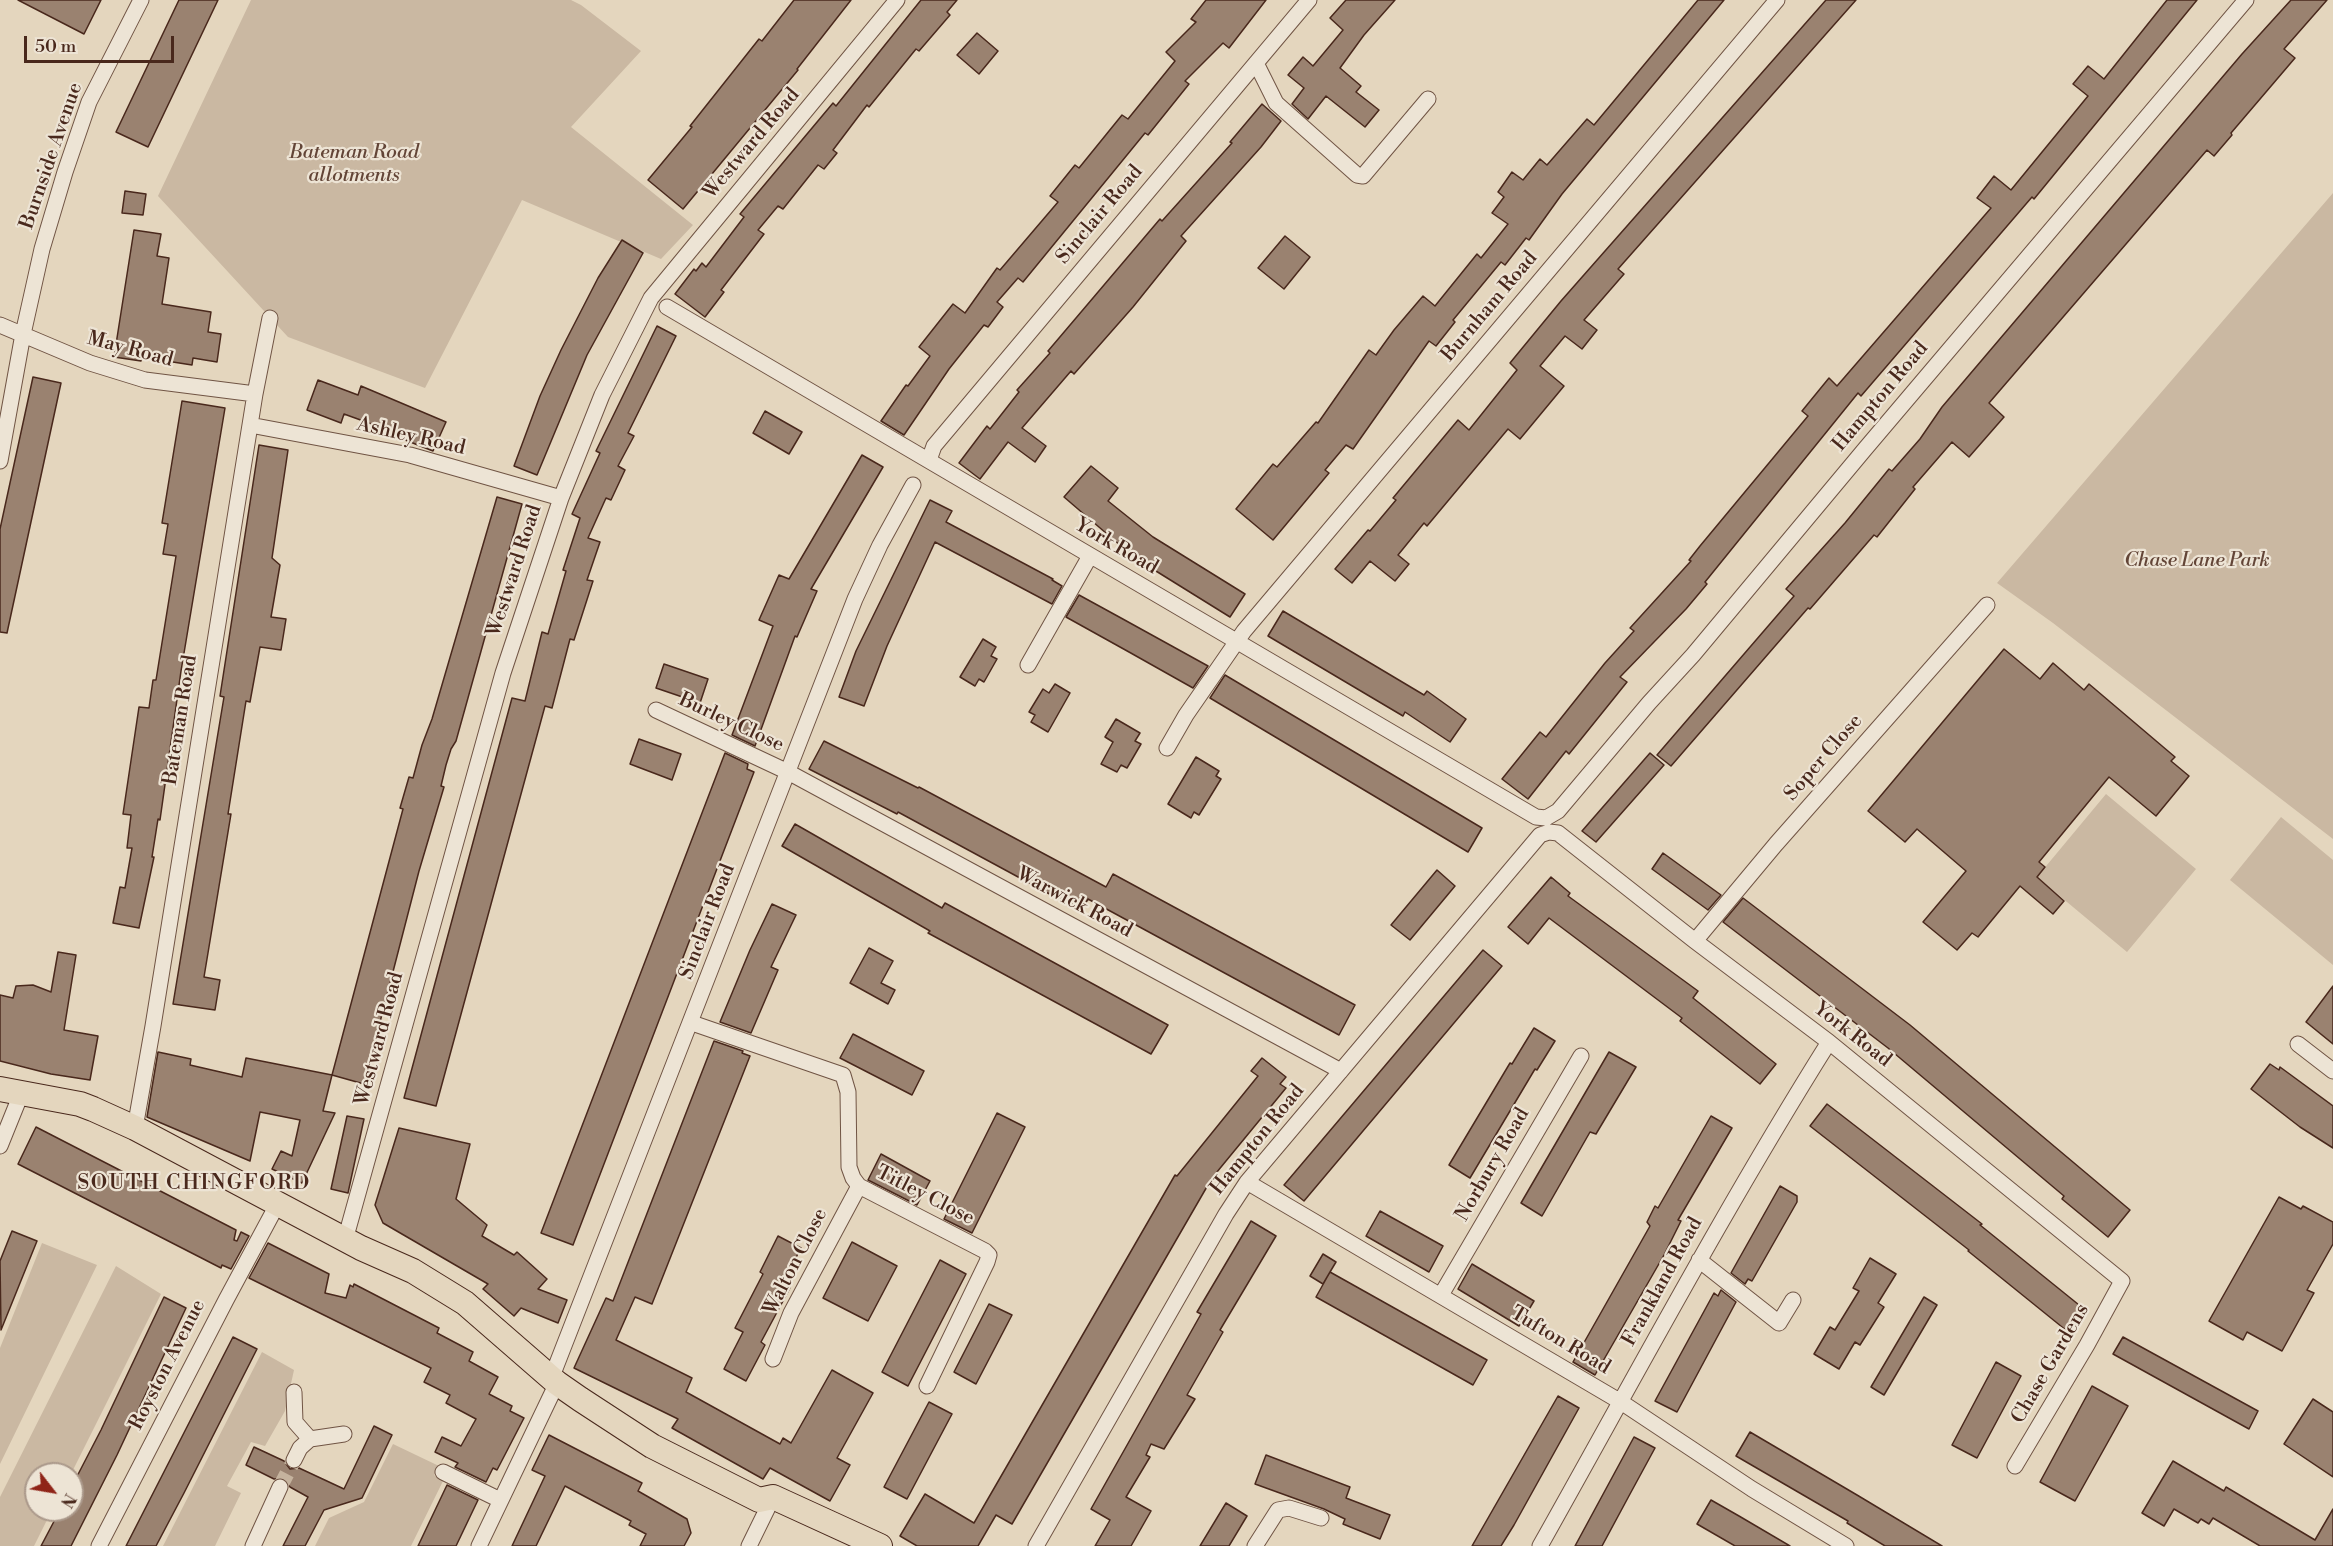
<!DOCTYPE html>
<style>
body{margin:0}
#map{position:relative;width:2333px;height:1546px;overflow:hidden;background:#e4d6be;font-family:"Libre Bodoni",serif}
canvas{display:block}
.north{position:absolute;left:24px;top:1462px;width:60px;height:60px;box-sizing:border-box;background:#ede4d5;border:2px solid #ab998b;border-radius:50%;rotate:121deg;font-size:16px;font-weight:700;line-height:24px;text-align:center;color:#49281c}
.north::after{content:'';display:block;margin:auto;width:21px;height:27px;background:#8f2418;clip-path:polygon(50% 0,100% 100%,50% 72%,0 100%)}
.scale{position:absolute;left:24px;top:36px;width:150px;height:27px;box-sizing:border-box;border:3px solid #49281c;border-top:0;padding-left:8px;font-size:18px;line-height:21px;white-space:nowrap;color:#49281c;-webkit-text-stroke:4px #ede4d5;paint-order:stroke}
</style>
<div id="map">
<canvas width="2333" height="1546"></canvas>
<div class="north">N</div>
<div class="scale">50 m</div>
</div>
<script>
const context = document.querySelector('canvas').getContext('2d');
context.lineJoin = 'round';
function paint(path, color) {
  context.fillStyle = color;
  context.fill(path, 'evenodd');
}
function trace(path, color, width, dash) {
  context.strokeStyle = color;
  context.lineWidth = width;
  context.lineCap = dash ? 'butt' : 'round';
  context.setLineDash(dash || []);
  context.stroke(path);
}
function label(font, color, halo, rows, align = 'center') {
  context.font = font + ' "Libre Bodoni",serif';
  context.lineWidth = 4.5;
  context.setLineDash([]);
  context.textBaseline = 'middle';
  context.strokeStyle = halo;
  context.fillStyle = color;
  for (const [text, x, y, turn = 0] of rows) {
    context.save();
    context.translate(x, y);
    context.rotate((+turn || 0) * Math.PI / 180);
    context.textAlign = isNaN(turn) ? turn : align;
    if (halo) context.strokeText(text, 0, 0);
    context.fillText(text, 0, 0);
    context.restore();
  }
}
paint(new Path2D(`
 M251,0H571L581,5L641,51L571,127L693,225L661,259L522,200L425,388L288,337L158,196Z
 M2333,193V839L2053,623L1997,583Z
 M2106,794L2196,869L2127,952L2037,877Z
 M2281,817L2333,860V965L2230,880Z
 M42,1243L97,1265L0,1464V1348Z
 M116,1266L161,1294L71,1474H36V1510H52L34,1546H0V1497Z
 M262,1352L294,1370L285,1411L265,1446L251,1442L227,1486L241,1493L215,1546H163Z
 M393,1444L439,1466L434,1475L443,1481L411,1546H315L329,1518L364,1502Z`), '#cab8a2');
const building = new Path2D(`
 M18,0H101L84,34Z
 M179,0H218L148,147L116,132Z
 M794,0H851L797,69L798,70L683,209L648,180L692,127L690,126L759,39L762,41Z
 M921,0H957L947,12L950,15L919,51L916,49L869,107L867,105L833,150L837,153L824,169L818,165L783,209L778,206L758,230L764,234L721,290L724,292L705,317L675,294L694,269L696,271L702,263L706,267L744,217L740,214L833,103L836,106Z
 M1206,0H1266L1229,48L1223,43L1185,81L1189,84L1148,135L1145,133L1023,282L1018,278L997,302L1003,307L988,327L984,325L949,369L904,435L881,421L906,385L908,386L930,356L919,347L953,304L965,313L997,268L1000,270L1058,202L1050,196L1075,165L1079,168L1122,115L1128,119L1175,61L1166,52L1196,22L1191,19Z
 M1346,0H1395L1364,35L1340,68L1361,86L1356,92L1379,110L1365,127L1326,96L1308,119L1292,104L1304,88L1288,75L1303,57L1313,66L1343,30L1330,18Z
 M1698,0H1724L1562,194L1529,240L1526,238L1505,265L1501,262L1453,320L1455,322L1436,346L1429,341L1353,449L1346,445L1325,470L1329,473L1273,540L1236,509L1273,464L1277,467L1316,422L1318,423L1369,350L1376,355L1394,330L1423,296L1435,306L1477,254L1481,258L1508,224L1492,213L1504,197L1498,192L1512,172L1523,180L1540,159L1547,165L1587,119L1594,125Z
 M1826,0H1856L1618,269L1624,274L1584,320L1597,330L1582,349L1565,336L1540,366L1564,386L1520,439L1508,429L1427,526L1424,523L1398,555L1409,564L1395,581L1370,561L1352,583L1335,569L1368,530L1370,531L1396,500L1393,498L1458,420L1469,430L1517,370L1510,363L1561,301Z
 M2167,0H2197L2034,199L2032,197L1861,396L1858,393L1705,582L1707,584L1686,609L1620,677L1627,682L1569,754L1566,751L1528,799L1502,779L1540,732L1546,737L1605,663L1634,631L1630,628L1691,561L1689,560L1700,546L1808,416L1802,411L1829,378L1837,386L1991,208L1977,198L1994,176L2011,190L2038,157L2088,96L2073,84L2088,66L2104,79Z
 M2291,0H2327L2284,49L2295,58L2231,133L2232,135L2214,156L2207,150L1989,403L2004,417L1969,457L1952,442L1913,487L1915,489L1877,537L1874,535L1810,609L1808,608L1671,766L1657,755L1794,596L1786,589L1845,523L1889,469L1892,471L1920,439L1942,407L2242,54Z
 M977,33L998,51L979,74L957,55Z
 M1262,104L1281,121L1261,147L1181,236L1186,241L1133,307L1074,374L1071,371L1022,428L1046,446L1035,462L1008,442L980,479L959,463L987,426L990,429L1019,392L1017,390L1050,353L1048,351L1160,219L1162,221L1232,143L1230,142Z
 M125,191L146,194L143,215L122,213Z
 M134,230L161,234L157,256L169,258L162,304L211,312L208,332L221,334L217,362L193,358L192,365L141,357V361L114,357Z
 M1285,236L1310,257L1284,289L1258,268Z
 M622,240L643,253L587,355L537,475L514,466L540,396L561,350L598,278Z
 M657,326L676,336L628,433L634,436L618,466L625,470L611,500L606,498L588,538L600,542L587,580L593,581L574,640L570,639L552,708L545,706L436,1106L404,1098L512,698L525,701L542,632L548,634L566,571L563,570L580,518L572,514L600,453L596,451Z
 M33,377L61,383L7,633L0,632V529Z
 M318,380L358,395L361,386L446,422L433,451L390,434L391,431L344,414L341,423L307,410Z
 M182,401L225,408L181,671L160,820L158,819L152,857H154L139,928L113,923L120,887L125,888L132,848H127L131,815L123,814L139,707L149,708L153,680H156L176,556L163,554L168,524L162,523Z
 M765,411L802,432L789,454L753,433Z
 M259,445L288,450L272,558L280,565L271,617L286,619L281,650L260,647L250,702L246,701L228,814H231L204,977L220,980L215,1010L173,1004L221,715L224,697L220,696Z
 M862,455L883,467L811,589L817,591L797,637L795,636L755,746L732,735L773,626L759,620L779,575L789,579Z
 M1091,466L1118,488L1108,501L1153,537L1245,594L1230,617L1135,558L1064,497Z
 M497,497L522,504L456,741L451,749L446,765L441,786L444,787L419,871L364,1084L332,1075L403,809L400,808L409,777L413,778L422,745L432,719Z
 M930,500L952,511L946,522L1053,579L1052,580L1062,586L1052,604L935,542L887,646L864,706L839,697L856,651Z
 M1079,595L1121,618L1208,666L1193,688L1129,652L1066,617Z
 M1283,611L1424,695L1427,691L1466,719L1450,742L1405,712L1403,716L1268,636Z
 M983,639L996,647L991,656L997,659L984,682L979,679L975,686L960,677Z
 M2004,649L2040,679L2053,663L2084,690L2089,684L2175,757L2171,761L2189,776L2156,816L2109,777L2039,862L2045,867L2037,877L2064,901L2053,914L2020,886L1978,937L1972,933L1957,950L1923,922L1966,871L1917,829L1905,842L1868,811Z
 M664,664L708,679L700,703L656,688Z
 M1225,675L1482,828L1468,852L1210,698Z
 M1055,684L1070,693L1048,732L1031,722L1035,715L1029,712L1043,689L1049,693Z
 M1116,719L1140,733L1135,741L1141,744L1127,768L1121,765L1117,772L1101,764L1113,742L1105,737Z
 M639,739L681,754L672,780L630,764Z
 M824,741L918,788L919,787L1106,887L1113,874L1355,1005L1339,1035L1088,899L1081,911L898,812L897,814L809,769Z
 M725,753L748,764L747,769L754,772L573,1245L541,1233Z
 M1650,753L1664,765L1596,842L1582,831Z
 M1196,757L1219,771L1216,776L1221,779L1199,815L1194,812L1191,818L1168,804Z
 M795,824L942,908L945,903L1168,1025L1151,1054L928,933L930,931L782,846Z
 M1663,853L1721,895L1708,910L1652,869Z
 M1437,870L1455,886L1410,940L1391,925Z
 M1551,877L1570,893L1568,896L1698,991L1693,998L1776,1064L1760,1084L1680,1021L1682,1018L1549,918L1528,944L1508,927Z
 M1743,898L1910,1025L2130,1210L2108,1237L2062,1199L2064,1196L1888,1048L1723,922Z
 M772,904L796,915L771,967L778,970L751,1033L720,1022L750,950Z
 M869,948L893,961L881,983L895,990L888,1004L850,983Z
 M1483,950L1502,966L1304,1201L1284,1185Z
 M58,952L76,955L64,1030L98,1036L90,1080L51,1074L0,1061V995L13,998L16,986L33,985L51,992Z
 M2333,986V1044L2306,1022Z
 M1534,1028L1555,1041L1537,1070L1535,1069L1470,1178L1449,1165L1510,1063L1512,1064Z
 M853,1034L924,1071L912,1095L840,1058Z
 M714,1041L743,1051L742,1053L750,1056L652,1304L635,1297L616,1340L692,1378L686,1392L780,1444L783,1438L791,1443L832,1370L873,1393L837,1458L850,1465L830,1501L770,1468L763,1479L672,1428L678,1419L574,1368L606,1298L613,1301Z
 M158,1052L191,1059L190,1065L242,1077L246,1058L332,1075L323,1111L335,1113L302,1183L272,1169L281,1151L292,1156L300,1120L260,1112L250,1161L147,1117Z
 M1609,1052L1636,1067L1596,1134L1590,1132L1542,1216L1521,1203Z
 M1262,1058L1286,1077L1280,1084L1286,1088L1212,1178L1012,1524L996,1515L978,1546H917L900,1536L925,1494L974,1523L1175,1175L1177,1176L1258,1076L1251,1071Z
 M2270,1064L2279,1070L2280,1067L2333,1106V1148L2300,1127L2251,1089Z
 M1827,1104L1982,1224L1980,1225L2084,1309L2067,1331L1968,1251L1969,1250L1810,1126Z
 M997,1113L1025,1127L972,1233L944,1219Z
 M347,1116L364,1119L348,1193L331,1189Z
 M1711,1116L1732,1128L1678,1220L1681,1221L1664,1255L1595,1375L1573,1362L1650,1226L1647,1222L1655,1206L1658,1208Z
 M36,1127L236,1230L234,1240L237,1241L241,1232L249,1236L231,1269L222,1265L221,1268L18,1164Z
 M399,1128L470,1144L456,1199L487,1225L482,1236L514,1255L517,1252L547,1279L538,1289L567,1300L558,1323L521,1308L514,1316L483,1289L488,1284L383,1223L375,1205Z
 M881,1154L930,1181L917,1205L868,1180Z
 M1780,1186L1797,1196V1202L1752,1281L1748,1279L1745,1284L1731,1273Z
 M2279,1197L2301,1209L2303,1206L2333,1222V1244L2307,1290L2314,1293L2282,1351L2247,1332L2243,1340L2209,1321Z
 M1380,1211L1443,1246L1429,1272L1366,1236Z
 M1251,1221L1276,1236L1220,1330L1223,1332L1187,1395L1195,1399L1164,1449L1151,1444L1146,1455L1150,1457L1126,1497L1151,1511L1131,1546H1095L1110,1520L1091,1509L1201,1314L1197,1312Z
 M12,1231L37,1241L1,1330L0,1261Z
 M778,1236L801,1248L782,1284L790,1288L761,1342L765,1345L746,1381L724,1369L743,1332L735,1328L763,1274L760,1272Z
 M852,1242L897,1266L868,1321L823,1298Z
 M268,1243L329,1274L325,1293L346,1298L350,1285L353,1287L354,1284L439,1328L437,1333L473,1352L469,1361L498,1377L489,1394L512,1406L510,1411L524,1418L497,1470L493,1468L486,1482L455,1467L458,1463L435,1452L442,1437L461,1446L476,1419L446,1403L450,1395L424,1382L431,1368L249,1278Z
 M1323,1254L1336,1262L1330,1272L1487,1360L1473,1385L1316,1297L1330,1272L1323,1284L1310,1276Z
 M1870,1258L1896,1274L1878,1303L1884,1307L1860,1345L1855,1342L1839,1369L1814,1354L1830,1327L1835,1330L1859,1291L1853,1288Z
 M940,1260L966,1274L908,1386L882,1372Z
 M1472,1264L1534,1301L1519,1326L1458,1289Z
 M1721,1290L1736,1302L1677,1412L1655,1401L1714,1293L1718,1296Z
 M164,1297L186,1308L117,1455L71,1546H41L60,1510H72V1486L101,1430Z
 M1924,1297L1937,1305L1884,1395L1871,1387Z
 M989,1304L1012,1315L976,1384L954,1372Z
 M233,1337L257,1349L184,1493L156,1546H126Z
 M2123,1337L2258,1411L2249,1429L2113,1354Z
 M1996,1362L2021,1376L1977,1458L1952,1445Z
 M2092,1386L2128,1406L2075,1501L2040,1482Z
 M1558,1396L1579,1408L1514,1525L1501,1546H1472Z
 M2313,1399L2333,1412V1477L2284,1444Z
 M929,1402L952,1414L907,1499L884,1487Z
 M374,1426L392,1435L362,1498L324,1510L305,1546H283L308,1497L290,1487L285,1478L274,1479L246,1465L254,1447L284,1461L290,1469L299,1468L344,1489Z
 M1750,1432L1857,1495L1942,1546H1885L1847,1523L1848,1521L1736,1456Z
 M549,1435L642,1483L638,1491L687,1519L691,1533L684,1546H640L646,1534L629,1525L631,1521L565,1486L536,1546H512L545,1476L532,1470Z
 M1634,1437L1655,1448L1630,1494L1602,1546H1575Z
 M1266,1455L1350,1487L1346,1498L1390,1515L1380,1539L1343,1524L1345,1519L1324,1509L1255,1484Z
 M2173,1461L2224,1491L2226,1487L2315,1540L2333,1509V1546H2260L2213,1518L2209,1524L2201,1519L2198,1523L2174,1509L2164,1526L2142,1513Z
 M447,1485L478,1500L456,1546H418Z
 M1711,1500L1739,1516L1790,1546H1735L1697,1524Z
 M1226,1503L1247,1516L1229,1546H1200Z`);
paint(building, '#9a8270');
trace(building, '#49281c', 1.5);
trace(new Path2D(`
 M280,1487L294,1460`), '#c5b39e', 15, [15, 8]);
const street = new Path2D(`
 M1256,63L1276,103L1357,175L1363,176L1428,99
 M667,307L1536,817L1546,818L1558,811L1649,703L1693,655L1865,449L2246,0
 M0,325L90,363L145,380L255,394
 M250,425L410,455L561,498
 M929,460L934,446L1309,0
 M0,461L23,334L42,249L65,172L89,102L141,0
 M1028,665L1090,556
 M656,710L788,772L1341,1071
 M1167,748L1186,715L1244,631L1777,0
 M1695,941L1776,844L1987,605
 M692,1023L843,1075L848,1092L849,1167L853,1178L859,1186L985,1251L989,1255L987,1262L927,1386
 M2298,1044L2333,1071
 M135,1128L153,1026L255,394L270,318
 M0,1146L21,1094
 M1247,1182L1621,1402L1752,1489L1846,1546
 M345,1240L503,673L561,498L602,395L651,298L897,0
 M1699,1260L1779,1323L1793,1300
 M1441,1295L1581,1056
 M773,1359L791,1313L859,1186
 M551,1379L855,599L880,545L913,485
 M310,1439L344,1434
 M294,1460L300,1448L310,1439L295,1422L294,1392
 M443,1472L500,1500
 M99,1546L226,1300L277,1205
 M253,1546L280,1487
 M479,1546L557,1383
 M749,1546L773,1497
 M1036,1546L1226,1214L1247,1182L1540,835L1549,832L1558,833L1695,941L1829,1042L2122,1281L2087,1345L2015,1466
 M1255,1546L1278,1510L1289,1508L1321,1518
 M1540,1546C1635,1377 1726,1206 1829,1042`);
const primary = new Path2D(`
 M0,1089L80,1104L93,1109L135,1128L361,1248L413,1271L465,1303L557,1383L580,1399L652,1446L759,1500L773,1497L880,1546`);
trace(street, '#705444', 17);
trace(primary, '#49281c', 26);
trace(street, '#ede4d5', 15);
trace(primary, '#e4d6be', 24);
label('20px', '#49281c', '#ede4d5', [
 ["Westward Road",752,144,-50],
 ["Burnside Avenue",52,156,-71],
 ["Sinclair Road",1100,215,-50],
 ["Burnham Road",1490,307,-50],
 ["May Road",130,350,15],
 ["Hampton Road",1881,397,-50],
 ["Ashley Road",411,437,13],
 ["York Road",1116,547,30],
 ["Westward Road",515,571,-72],
 ["Bateman Road",181,720,-81],
 ["Burley Close",731,723,25],
 ["Soper Close",1824,758,-49],
 ["Warwick Road",1074,903,28],
 ["Sinclair Road",708,922,-69],
 ["York Road",1852,1035,38],
 ["Westward Road",380,1039,-75],
 ["Hampton Road",1258,1140,-51],
 ["Norbury Road",1493,1165,-60],
 ["Titley Close",925,1196,27],
 ["Walton Close",796,1262,-63],
 ["Frankland Road",1663,1282,-61],
 ["Tufton Road",1560,1341,31],
 ["Chase Gardens",2051,1364,-60],
 ["Royston Avenue",168,1365,-63]
]);
label('italic 20px', '#634537', '#ede4d5', [
 ["Bateman Road",354,153],
 ["allotments",354,176],
 ["Chase Lane Park",2197,561]
]);
context.letterSpacing = '1.5px';
label('21px', '#49281c', '#ede4d5', [
 ["SOUTH CHINGFORD",194,1184]
]);
context.letterSpacing = '0px';
</script>
